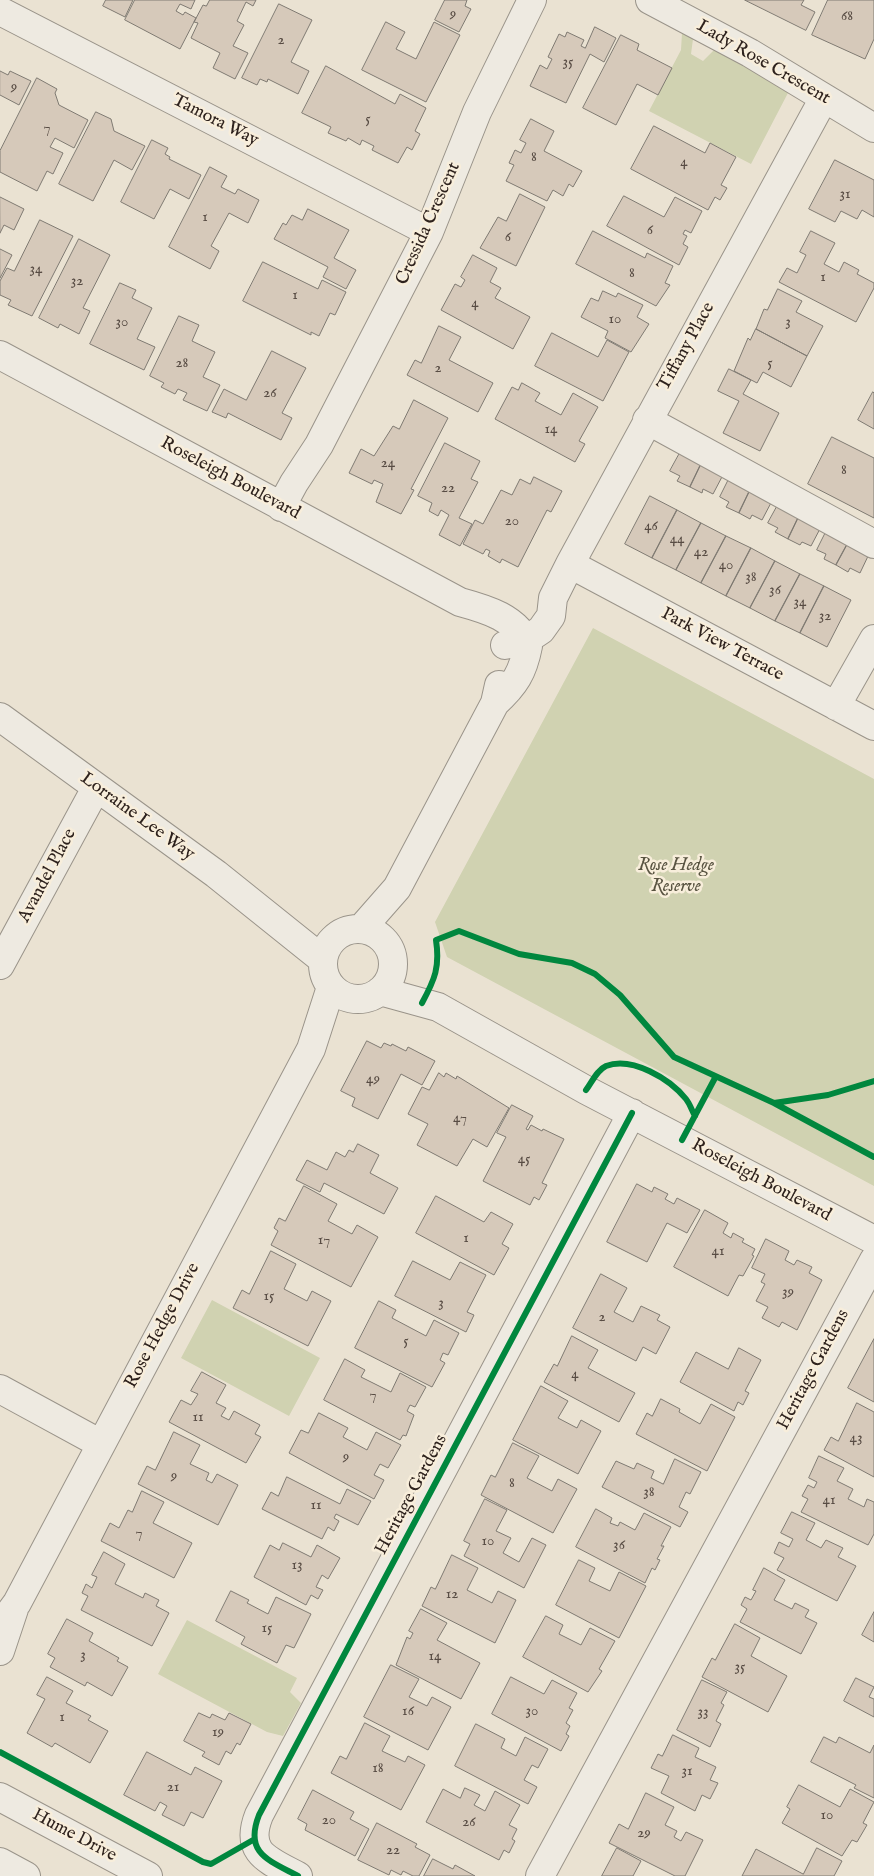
<!DOCTYPE html>
<style>
body{margin:0}
canvas{display:block;background:#eae2d2}
</style>
<canvas width="874" height="1876"></canvas>
<script>
const context = document.querySelector('canvas').getContext('2d');
context.lineJoin = 'round';
function paint(path, color) {
  context.fillStyle = color;
  context.fill(path, 'evenodd');
}
function trace(path, color, width, dash) {
  context.strokeStyle = color;
  context.lineWidth = width;
  context.lineCap = dash ? 'butt' : 'round';
  context.setLineDash(dash || []);
  context.stroke(path);
}
function label(font, color, halo, rows, align = 'center') {
  context.font = font + ' "IM FELL English",serif';
  context.lineWidth = 5;
  context.setLineDash([]);
  context.textBaseline = 'middle';
  context.strokeStyle = halo;
  context.fillStyle = color;
  for (const [text, x, y, turn = 0] of rows) {
    context.save();
    context.translate(x, y);
    context.rotate((+turn || 0) * Math.PI / 180);
    context.textAlign = isNaN(turn) ? turn : align;
    if (halo) context.strokeText(text, 0, 0);
    context.fillText(text, 0, 0);
    context.restore();
  }
}
paint(new Path2D(`
 M682,33L693,39L691,54L703,61L714,50L779,83L789,91L751,164L649,111L681,50Z
 M593,628L874,779V1186L447,957L435,922Z
 M212,1300L320,1358L289,1416L181,1358Z
 M187,1620L297,1678L290,1692L301,1703L283,1736L267,1732L158,1674Z`), '#d0d2b1');
const building = new Path2D(`
 M106,0H133L125,17L103,6Z
 M135,0H195L191,9L180,4L176,11L183,15L185,12L196,18L180,49L125,20Z
 M210,0H256L253,6L246,2L237,21L244,25L233,46L248,53L235,79L213,68L220,53L191,38L198,23L194,22L203,5L206,6Z
 M445,0H467L465,6L471,9L459,32L435,20Z
 M745,0H804L801,5L815,12L806,30Z
 M828,0H874V39L865,59L812,35Z
 M279,4L312,20L291,62L309,71L298,94L268,79L267,82L260,79L257,85L242,78Z
 M386,22L405,32L396,49L416,59L434,22L460,35L426,102L362,70Z
 M595,27L616,38L604,62L590,54L566,103L530,86L540,65L547,69L552,59L548,57L559,34L565,37L567,32L584,40L581,46L585,48Z
 M621,35L639,44L637,50L672,68L658,95L637,84L616,125L583,108Z
 M326,66L395,104L400,94L426,108L415,131L420,134L412,150L407,147L398,163L372,150L374,146L362,140L360,145L348,138L346,141L328,133L331,127L302,113Z
 M0,71L8,75L10,71L31,81L19,105L0,95Z
 M37,78L57,89L55,93L59,105L88,120L74,148L55,138L50,147L63,153L53,174L47,171L37,191L0,172V151Z
 M96,112L111,119L114,131L145,146L132,170L114,160L93,201L59,184Z
 M531,119L554,131L544,151L582,171L573,187L569,184L563,196L553,190L547,201L506,181L514,165L509,163L515,150L521,153L526,143L520,140Z
 M654,126L705,153L710,143L736,157L721,185L727,188L720,200L715,197L708,210L631,169Z
 M152,140L168,148L165,154L170,157L169,159L201,175L189,199L170,189L154,219L121,202Z
 M835,160L874,180V217L862,210L857,219L841,211L835,222L809,209Z
 M210,167L227,176L221,187L235,194L238,189L259,200L248,223L229,213L211,246L219,251L210,269L169,247Z
 M520,194L545,207L516,266L480,248L498,217L506,221Z
 M624,196L664,217L675,197L702,211L691,233L685,230L683,234L687,236L683,244L688,247L679,265L607,226Z
 M0,197L24,209L14,230L4,225L0,233Z
 M308,209L349,230L334,258L356,270L346,289L323,277L328,267L274,239L283,223L286,225L292,215L302,220Z
 M40,220L73,236L32,316L8,305L11,300L0,295V281L7,268L14,271Z
 M593,231L645,258L647,253L673,266L665,283L670,285L656,306L576,264Z
 M811,231L835,243L824,264L839,272L844,262L859,270L857,274L874,283V288L856,322L779,282L787,268L797,273L806,255L800,252Z
 M79,239L110,255L83,308L90,311L79,334L60,324L58,328L39,318Z
 M0,249L12,255L0,278Z
 M473,255L497,268L490,282L501,288L495,298L530,317L513,349L441,310L455,284L461,287L465,280L461,277Z
 M263,262L318,289L322,280L346,292L335,315L330,313L319,336L311,332V335L243,301Z
 M120,283L136,290L132,298L152,308L137,339L155,347L144,370L90,344Z
 M778,289L802,301L796,312L823,326L807,356L756,329L764,309L767,310Z
 M603,291L616,297L618,293L643,305L637,317L649,324L631,352L605,338L608,331L581,317L591,298L598,301Z
 M179,316L199,325L192,341L215,352L203,377L220,385L207,411L183,400L187,393L178,389L175,394L161,387L164,383L150,376Z
 M439,326L461,337L449,360L493,383L478,412L407,375L415,360L421,363Z
 M756,329L807,356L791,387L763,372L757,383L734,371L748,338L750,340Z
 M552,333L598,357L607,340L629,352L603,401L535,366Z
 M272,351L306,368L282,413L292,418L281,440L228,413L226,418L212,412L224,389L246,400Z
 M729,369L751,380L743,394L779,413L760,451L723,433L739,401L718,391Z
 M522,383L540,393L535,401L561,415L573,393L598,407L579,441L585,444L575,462L495,419L512,387L518,390Z
 M873,392L874,393V429L858,420Z
 M414,400L448,418L411,489L414,490L401,514L376,502L383,484L374,480L372,484L349,473L361,449L374,456L393,426L399,429Z
 M832,437L874,458V518L808,484Z
 M445,443L480,461L471,479L478,482L459,518L472,524L460,546L439,535L449,515L441,510L438,516L429,511L432,503L418,496Z
 M681,451L702,462L690,487L677,481L680,476L670,471Z
 M702,462L724,473L713,494L703,489L702,493L690,487Z
 M534,477L562,491L551,512L547,510L518,567L502,559L500,563L488,556L490,551L486,549L483,554L463,544L475,520L483,524L501,490L512,495L520,479L530,484Z
 M730,477L751,488L739,513L726,507L729,502L720,497Z
 M751,488L773,499L762,520L752,515L750,519L739,513Z
 M650,496L677,510L652,558L625,544Z
 M779,503L800,514L788,539L775,532L778,528L768,523Z
 M677,510L701,523L676,570L652,558Z
 M800,514L822,525L811,546L802,542L800,545L788,539Z
 M701,523L726,536L701,583L676,570Z
 M827,530L849,541L836,565L824,559L826,554L817,550Z
 M726,536L751,548L726,596L701,583Z
 M849,541L870,552L860,573L850,568L848,572L836,565Z
 M751,548L775,561L750,608L726,596Z
 M775,561L800,574L775,621L750,608Z
 M800,574L824,586L800,633L775,621Z
 M824,586L851,600L827,647L800,633Z
 M367,1041L381,1048L384,1043L391,1046L392,1044L406,1051L408,1047L435,1061L422,1085L401,1074L378,1119L352,1106L355,1098L341,1091Z
 M439,1073L444,1077L446,1073L456,1079L457,1076L509,1108L487,1147L473,1139L457,1166L417,1145L428,1124L408,1114L422,1087L429,1090Z
 M512,1105L533,1116L526,1129L528,1130L531,1125L542,1131L543,1129L564,1139L542,1183L547,1185L539,1200L534,1197L530,1205L483,1181L506,1137L497,1133Z
 M358,1144L379,1155L370,1173L398,1188L384,1214L324,1183L320,1192L296,1180L307,1160L327,1170L336,1152L345,1157L349,1150L353,1152Z
 M637,1184L652,1192L654,1187L668,1194L665,1199L674,1204L677,1198L700,1210L687,1233L667,1223L647,1262L607,1242Z
 M304,1186L337,1204L328,1221L352,1234L357,1225L378,1237L351,1287L271,1245L278,1231L274,1228L279,1218L285,1221Z
 M436,1196L484,1222L491,1212L513,1224L502,1244L509,1248L494,1275L416,1233Z
 M705,1210L728,1223L723,1233L731,1238L733,1233L744,1239L742,1242L755,1249L752,1255L754,1256L743,1276L739,1275L728,1296L674,1267Z
 M766,1239L789,1251L785,1260L794,1265L797,1260L812,1267L809,1273L822,1280L797,1330L782,1322L779,1327L762,1318L768,1307L756,1301L765,1284L761,1282L765,1274L752,1268Z
 M271,1251L296,1264L284,1289L307,1301L312,1291L331,1301L308,1346L233,1308L242,1290L249,1294Z
 M413,1261L450,1280L460,1262L486,1275L467,1312L474,1315L466,1332L395,1296Z
 M601,1274L627,1288L614,1312L633,1322L641,1306L660,1315L657,1320L670,1327L656,1354L643,1347L636,1361L573,1328Z
 M379,1301L396,1310L392,1318L426,1336L434,1320L459,1333L448,1355L443,1353L440,1360L445,1363L432,1387L355,1348Z
 M572,1336L598,1350L588,1368L635,1393L619,1422L544,1382L554,1364L557,1366Z
 M874,1339V1402L848,1388Z
 M739,1348L761,1360L745,1391L749,1393L743,1405L738,1402L734,1411L680,1382L696,1352L728,1369Z
 M345,1359L365,1370L361,1377L391,1392L400,1373L426,1387L415,1407L410,1405L407,1411L414,1415L406,1436L403,1435L400,1440L324,1400Z
 M202,1372L226,1385L216,1403L226,1408L221,1416L229,1420L234,1411L260,1425L255,1434L261,1437L246,1463L169,1422L181,1400L191,1405L198,1394L191,1391Z
 M541,1386L568,1401L558,1418L577,1428L581,1420L601,1431L578,1474L513,1440Z
 M661,1399L680,1409L679,1412L700,1424L711,1404L735,1417L707,1471L636,1434L647,1413L652,1416Z
 M857,1403L874,1412V1477L824,1450L831,1437L838,1441Z
 M319,1413L348,1428L343,1437L367,1450L376,1432L401,1445L388,1468L380,1464L374,1475L384,1480L374,1499L289,1453L301,1430L308,1433Z
 M174,1432L200,1445L190,1464L209,1473L206,1480L212,1483L217,1474L238,1485L218,1525L138,1484L147,1466L155,1470Z
 M513,1443L539,1456L527,1478L552,1491L558,1479L577,1489L553,1533L481,1495L491,1475L495,1477Z
 M819,1456L844,1468L837,1481L853,1489L848,1499L864,1507L867,1499L874,1502V1534L868,1545L801,1512L808,1499L802,1496L808,1485L814,1488L817,1482L809,1478Z
 M675,1459L701,1472L690,1494L686,1492L679,1507L688,1512L680,1527L602,1487L616,1461L634,1469L637,1463L654,1471L651,1478L663,1484Z
 M287,1477L340,1504L347,1489L371,1501L358,1525L336,1514L334,1518L339,1521L334,1531L328,1527L322,1539L262,1509L271,1492L278,1496Z
 M142,1491L164,1502L153,1523L192,1543L174,1578L101,1541L110,1523L119,1528L128,1510L132,1512Z
 M485,1499L507,1510L496,1531L511,1538L503,1553L519,1562L532,1538L546,1545L524,1588L464,1556L470,1544L464,1541Z
 M596,1509L612,1518L610,1523L618,1526L620,1522L635,1530L644,1513L671,1527L661,1546H664L657,1559L660,1560L655,1570L652,1568L645,1583L576,1547Z
 M792,1512L815,1523L806,1540L821,1548L826,1540L843,1548L838,1557L856,1566L837,1601L777,1570L784,1558L774,1553L779,1542L789,1547L793,1539L781,1533Z
 M283,1543L311,1557L317,1545L340,1558L328,1579L322,1575L316,1587L323,1590L318,1599L311,1595L306,1605L254,1577L270,1545L279,1550Z
 M104,1552L125,1564L115,1584L143,1598L145,1593L159,1600L156,1606L169,1613L152,1646L81,1610L88,1596L82,1593L86,1584L92,1588L97,1577L92,1575Z
 M452,1555L478,1568L467,1590L492,1603L498,1591L516,1600L495,1643L422,1606L431,1587L435,1589Z
 M579,1560L595,1568L589,1581L610,1591L619,1572L646,1586L619,1638L556,1605Z
 M764,1568L785,1580L774,1600L792,1609L795,1603L809,1610L805,1617L817,1623L801,1654L740,1622L747,1609L741,1605L745,1597L751,1600L756,1591L753,1590Z
 M231,1591L249,1600L247,1603L268,1614L276,1597L311,1614L294,1648L286,1645L277,1663L241,1644L245,1637L216,1621Z
 M421,1609L447,1623L437,1640L480,1663L461,1699L396,1665L407,1637L410,1639L413,1633L409,1631Z
 M874,1612V1642L862,1635Z
 M546,1616L563,1625L559,1634L581,1645L590,1628L615,1641L599,1669L602,1671L588,1692L523,1657Z
 M67,1619L93,1633L89,1641L119,1658L117,1661L128,1667L112,1696L87,1682L85,1686L50,1667L55,1658L48,1654Z
 M735,1624L760,1638L751,1656L787,1676L768,1712L702,1677L712,1658L715,1660Z
 M391,1665L419,1679L409,1697L427,1706L432,1697L451,1707L428,1750L364,1717Z
 M47,1677L73,1691L66,1703L91,1716L88,1720L108,1731L90,1763L55,1743L52,1747L27,1733L45,1699L37,1695Z
 M511,1677L544,1694L552,1680L577,1693L569,1708L573,1710L566,1723L570,1726L566,1734L569,1736L561,1751L492,1714Z
 M856,1678L874,1687L869,1697L874,1699V1717L844,1701Z
 M702,1680L727,1692L721,1703L724,1705L716,1721L721,1724L710,1747L677,1730Z
 M199,1713L210,1718L212,1714L225,1720L229,1713L251,1724L240,1745L237,1743L231,1754L226,1751L219,1765L202,1756L205,1752L184,1741Z
 M365,1723L390,1736L382,1751L405,1762L408,1756L425,1765L401,1810L331,1773L340,1756L346,1759Z
 M476,1724L505,1739L501,1748L516,1756L525,1737L548,1749L538,1768L532,1765L524,1780L537,1787L528,1804L455,1766Z
 M673,1735L699,1748L695,1757L716,1767L710,1780L718,1783L710,1799L702,1795L695,1811L661,1793L669,1776L651,1768L658,1754L662,1756Z
 M824,1737L836,1743L839,1737L870,1753L874,1745V1798L854,1788L856,1785L811,1762Z
 M147,1752L191,1775L195,1767L222,1781L203,1818L191,1812L184,1826L162,1815L167,1806L160,1802L155,1811L124,1795Z
 M799,1785L840,1807L850,1789L874,1802L863,1823L867,1825L857,1842L852,1840L842,1856L782,1823L790,1809L787,1807Z
 M465,1788L480,1795L474,1805L485,1811L495,1791L520,1805L509,1825L517,1829L512,1839L515,1841L509,1853L504,1850L499,1860L426,1822L443,1789L460,1798Z
 M313,1790L354,1812L350,1819L369,1829L355,1856L305,1830L307,1824L298,1819Z
 M646,1793L674,1807L665,1825L677,1831L674,1837L681,1841L686,1832L703,1840L685,1876H675L609,1843L619,1824L628,1829Z
 M377,1823L417,1844L415,1847L430,1855L419,1876H413L403,1871L401,1875L391,1870L389,1875L358,1860Z
 M617,1848L641,1861L633,1876H602Z
 M817,1848L842,1861L834,1876H742L756,1849L803,1874Z
 M433,1859L453,1869L455,1865L475,1876H424Z`);
paint(building, '#d6c9ba');
trace(building, '#7f7a72', 1);
const minor = new Path2D(`
 M650,0L750,53L874,128
 M0,11L429,232
 M0,355L460,602C486,609 518,618 528,646C523,672 515,685 495,703
 M647,420L874,544
 M281,507L294,483L319,445L429,232L477,112L532,0
 M570,564L874,726
 M505,645L526,640L541,630L551,616L553,598L570,564L824,98
 M836,706L874,639
 M0,717L216,874L322,959
 M323 964a35 35 0 1 1 70 0a35 35 0 1 1-70 0Z
 M361,929L397,888L495,703L499,685
 M0,965L96,788
 M380,991L438,1007L586,1090L874,1240
 M0,1389L101,1444
 M0,1626L17,1603L311,1049L331,987
 M0,1651L14,1609
 M0,1797L148,1876
 M0,1862L26,1876
 M298,1876C268,1860 244,1853 259,1815L632,1113
 M540,1876L874,1260`);
trace(minor, '#9a948a', 30);
trace(minor, '#eeeae1', 28);
trace(new Path2D(`
 M422,1003C435,979 440,967 436,940L459,931L519,954L572,963L595,974L620,995L674,1057L774,1103L828,1095L874,1081
 M586,1090C592,1082 597,1070 606,1066C632,1056 670,1079 686,1099C690,1104 692,1111 695,1116
 M774,1103L874,1157
 M682,1140L715,1078
 M0,1752L203,1862L211,1864L253,1840
 M298,1876C268,1860 244,1853 259,1815L632,1113`), '#00873e', 6);
label('15px', '#584c44', null, [
 ["9",453,15],
 ["68",847,17],
 ["2",281,41],
 ["35",568,63],
 ["9",14,88],
 ["5",368,120],
 ["7",47,129],
 ["8",534,158],
 ["4",684,163],
 ["31",845,195],
 ["1",205,218],
 ["6",650,231],
 ["6",508,238],
 ["34",36,270],
 ["8",632,274],
 ["1",823,278],
 ["32",77,282],
 ["1",295,296],
 ["4",475,304],
 ["10",615,320],
 ["30",122,323],
 ["3",788,323],
 ["28",182,364],
 ["5",770,364],
 ["2",438,369],
 ["26",270,394],
 ["14",551,430],
 ["24",388,464],
 ["8",844,471],
 ["22",448,489],
 ["20",512,522],
 ["46",651,527],
 ["44",677,540],
 ["42",701,553],
 ["40",726,566],
 ["38",751,578],
 ["36",775,591],
 ["34",800,603],
 ["32",825,617],
 ["49",373,1080],
 ["47",460,1119],
 ["45",524,1160],
 ["1",466,1239],
 ["17",324,1241],
 ["41",718,1252],
 ["39",788,1293],
 ["15",269,1297],
 ["3",441,1304],
 ["2",602,1318],
 ["5",406,1342],
 ["4",575,1375],
 ["7",373,1396],
 ["11",198,1418],
 ["43",856,1439],
 ["9",346,1458],
 ["9",174,1477],
 ["8",512,1484],
 ["38",649,1493],
 ["41",829,1501],
 ["11",316,1506],
 ["7",139,1534],
 ["10",488,1542],
 ["36",619,1546],
 ["13",297,1566],
 ["12",452,1595],
 ["15",267,1629],
 ["3",83,1656],
 ["14",435,1657],
 ["35",740,1668],
 ["16",408,1712],
 ["30",532,1712],
 ["33",703,1713],
 ["1",62,1718],
 ["19",218,1733],
 ["18",378,1769],
 ["31",687,1772],
 ["21",173,1788],
 ["10",827,1816],
 ["20",329,1821],
 ["26",469,1823],
 ["29",644,1834],
 ["22",393,1851]
]);
label('18px', '#2e221d', '#f8eedb', [
 ["Lady Rose Crescent",763,63,30],
 ["Tamora Way",215,121,27],
 ["Cressida Crescent",429,224,-66],
 ["Tiffany Place",687,347,-61],
 ["Roseleigh Boulevard",230,479,28],
 ["Park View Terrace",722,645,28],
 ["Lorraine Lee Way",137,817,36],
 ["Avandel Place",48,876,-62],
 ["Roseleigh Boulevard",761,1181,28],
 ["Rose Hedge Drive",163,1326,-62],
 ["Heritage Gardens",814,1370,-62],
 ["Heritage Gardens",412,1495,-62],
 ["Hume Drive",74,1836,28]
]);
label('italic 18px', '#585341', '#f8eedb', [
 ["Rose Hedge",676,866],
 ["Reserve",676,887]
]);
</script>
